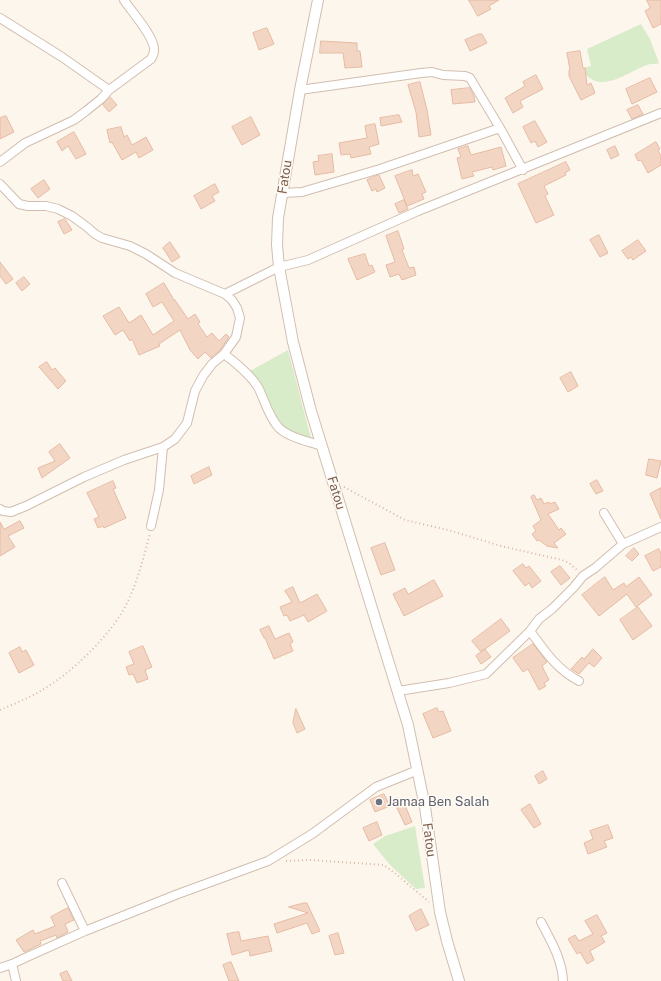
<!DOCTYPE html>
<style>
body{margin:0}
canvas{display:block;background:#fdf6ec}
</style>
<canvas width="661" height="981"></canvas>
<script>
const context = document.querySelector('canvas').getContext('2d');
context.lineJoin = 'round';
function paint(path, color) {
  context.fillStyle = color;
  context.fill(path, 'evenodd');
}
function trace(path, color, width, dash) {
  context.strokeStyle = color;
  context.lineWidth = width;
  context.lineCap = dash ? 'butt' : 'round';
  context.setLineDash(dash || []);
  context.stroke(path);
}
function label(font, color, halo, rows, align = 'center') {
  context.font = font + ' "Public Sans",sans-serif';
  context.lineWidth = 3;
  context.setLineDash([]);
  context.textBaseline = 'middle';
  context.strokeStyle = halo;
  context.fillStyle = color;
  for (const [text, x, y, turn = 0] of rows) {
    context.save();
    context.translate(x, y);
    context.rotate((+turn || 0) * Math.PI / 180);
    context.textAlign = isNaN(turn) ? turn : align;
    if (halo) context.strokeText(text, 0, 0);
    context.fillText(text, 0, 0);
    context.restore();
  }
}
paint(new Path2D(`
 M641,24L650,39L659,63C655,65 651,63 647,65C632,70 609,88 593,80C589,78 586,75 582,72V68L591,66L587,49Z
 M288,350L311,438L308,442L281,426L265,393L250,371Z
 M415,826L425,888L416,889L390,865L373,844L385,836Z`), '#d8ecc9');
const building = new Path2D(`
 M469,0H499L489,6L491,9L478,16Z
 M647,0H661V24L653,28L645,11L650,8Z
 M267,28L274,44L259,50L253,33Z
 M479,34H482L487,43L470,51L465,40Z
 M321,41L357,43V51H360L362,67L345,68L343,53H320Z
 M580,51L583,68H585L587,85L591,83L595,93L581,100L569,76V70H570L567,53Z
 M536,75L543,89L520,101L523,107L513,113L505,98L525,86L523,82Z
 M650,78L657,92L632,104L626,89Z
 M420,82L427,110L431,135L419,137L416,112L408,85Z
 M470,88L474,96L475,102L453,104L451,90Z
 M110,97L117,105L109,112L103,105Z
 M638,105L643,114L632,119L627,110Z
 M399,115L402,122L381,126L380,118Z
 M6,116L14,132L0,139V118Z
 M251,117L260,135L242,145L232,127Z
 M535,121L547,142L538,147L535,141L531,143L523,127Z
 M375,124L379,144L369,147L371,154L351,158L350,154L341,155L339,143L367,138L365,126Z
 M121,127L124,137L127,135L132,145L146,137L153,150L139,158L136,152L122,160L112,142L110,143L107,130Z
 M74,132L86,154L76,159L68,146L62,151L57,142Z
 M656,142L660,149L658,150L661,156V165L648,173L641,160L638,161L635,155Z
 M468,146L471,155L501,147L506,166L493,170L492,167L472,172L474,176L462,179L457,158L461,157L458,149Z
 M615,146L619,155L611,159L607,150Z
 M332,154L334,172L315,175L313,162L319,161L318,156Z
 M566,162L570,170L565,173L566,175L544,186L548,194L545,196L554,215L536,223L518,184Z
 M412,170L413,176L418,174L426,192L422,194L424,199L407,206L395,176Z
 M379,175L385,188L377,192L376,189L372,191L367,180Z
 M44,180L50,189L38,198L31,189Z
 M215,184L219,192L212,196L215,201L201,209L194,196Z
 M404,200L408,209L399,213L395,204Z
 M65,219L72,230L64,234L58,222Z
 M398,231L404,249L402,250L409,268L414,267L416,275L402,280L399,274L390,277L386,265L395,262L386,236Z
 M599,235L608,253L600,257L590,240Z
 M638,240L646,251L633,260L631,257L628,259L622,251Z
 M170,242L180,257L172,262L163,248Z
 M365,254L369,266L372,265L375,272L357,280L348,259Z
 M0,262L13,279L6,284L0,276Z
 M24,277L30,284L22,291L16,283Z
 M164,283L174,300H175L188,319L195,314L200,322L198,324L207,337L212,333L219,341L226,334L229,337L220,350L211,358L205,352L198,359L190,350L180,330L159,344L160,346L139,355L132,339L130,341L123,330L115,335L103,316L119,307L129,323L141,315L153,335L174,321L162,302L153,307L146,294Z
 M47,362L52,370L55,368L66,381L58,389L39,367Z
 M571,372L578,386L568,392L560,378Z
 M60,444L70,458L42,478L38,468L55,461L49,452Z
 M649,459L661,461L657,478L646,475Z
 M209,467L212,475L194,484L191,476Z
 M597,480L603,491L596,494L590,484Z
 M113,481L116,488L113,489L126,518L104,528L103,526L98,528L94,519L99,517L87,493Z
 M661,488V519L650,494Z
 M534,495L537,500L541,498L544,504L549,502L550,504L555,502L559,509L548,514L559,530L561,528L566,534L554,543L558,548L547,546L539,540L537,541L532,534L536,531L533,526L541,520L531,497Z
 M20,521L24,528L8,536L15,547L0,556V522L4,529Z
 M385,543L395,570L381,575L371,548Z
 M634,548L639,554L632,561L626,556Z
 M659,549L661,554V567L653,571L645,556Z
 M523,564L526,568L529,566L541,581L532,588L529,583L525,586L513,571Z
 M560,566L570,578L561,585L551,572Z
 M605,577L613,590L624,583L626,587L639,577L652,595L636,607L627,594L599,616L582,595Z
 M434,580L443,596L404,616L393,594L405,588L408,594Z
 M293,587L300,603L317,594L327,611L308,622L304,615L290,621L287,615L284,616L280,607L292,602L285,591Z
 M638,607L652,626L633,640L620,620Z
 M501,619L510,631L481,652L472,641Z
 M269,626L275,639L289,633L293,642L290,644L293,651L274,659L265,638H264L260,630Z
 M533,644L547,662L542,666L549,680L544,683L546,686L539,690L528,669L523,672L513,658Z
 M143,646L152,667L145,670L148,679L137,683L133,674L129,675L126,667L134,664L129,652Z
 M20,647L22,652L26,650L34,665L19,673L9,653Z
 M485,649L491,657L481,664L476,656Z
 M593,649L602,658L594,667L589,663L579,674L571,669L582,657L584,659Z
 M437,708L439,712L443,711L451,731L433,738L423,714Z
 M296,709L305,729L297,733L293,723Z
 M543,771L547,779L539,784L535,776Z
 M384,794L390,806L375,812L370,800Z
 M530,804L541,824L534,828L521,810Z
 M405,805L412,822L405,825L397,808Z
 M377,822L382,835L369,841L363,828Z
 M608,825L613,838L604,841L607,847L588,854L584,843L593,839L590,831Z
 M304,903H307L320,931L312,934L307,923L277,933L274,924L308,913L289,907Z
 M68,908L74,920L65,924L68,932L57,938L56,935L40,941L41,944L24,952L16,940L33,930L35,934L55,926L51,917Z
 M421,909L429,925L416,931L409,916Z
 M597,915L607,933L601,936L605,942L590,951L594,960L587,964L580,952L577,954L568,939L575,935L579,941L593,934L585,921Z
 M239,932L241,941L268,936L272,951L250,956L249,950L232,955L227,934Z
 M338,933L344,953L335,955L329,936Z
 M231,962L239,981H229L223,965Z
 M67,971L72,981H63L60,974Z`);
paint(building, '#f3d5c3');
trace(building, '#e6bba3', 1);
const minor = new Path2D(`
 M0,18L62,57L109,90
 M300,90L421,73L432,72L443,75L465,76L470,78L500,128L523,170
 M0,162L25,143L74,120L86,111L101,99L109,90L151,59C153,56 154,53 154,50C155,37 131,11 124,0
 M0,184L19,204L28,206H46L58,209L72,216L87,227L95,234L102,238L130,246L146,254L175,273L225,294L232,300L237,308L240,318L236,337L224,354L212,364L203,376L195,391L187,423L175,439L163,447L124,460L84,477L26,506L11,512L3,511L0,509
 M283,193L302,192L380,169L500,128
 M225,294L279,267L308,260L418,211L661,113
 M224,354C236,363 252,376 259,389C265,402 269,417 279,428C290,438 308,441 322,446
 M604,513L623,544
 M151,526L159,490L163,447
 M530,631C545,651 556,669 579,681
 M398,691L449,683L486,674L530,631L539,619L552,609L574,587L583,576L595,568L623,544L661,527
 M62,883L85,931
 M541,922C551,941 562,959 563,981
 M12,964L16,981
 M0,968L12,964L27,957L85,931L178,894L268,861L312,834L376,787L418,770`);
const tertiary = new Path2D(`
 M318,0L300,90L278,218L277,245L279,267L293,342L311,411L408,725L425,807L440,912L447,941L459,981`);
trace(minor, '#d1beb0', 10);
trace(tertiary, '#d1beb0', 12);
trace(new Path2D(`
 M344,487L405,520L448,530L501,546L562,560L569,563L577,570
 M0,710C14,704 29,698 42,690C71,674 114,632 128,601C138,580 144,556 150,533
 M286,861L310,860L384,865L396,874L429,902`), '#d9b8a5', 2, [1, 3]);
trace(minor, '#fff', 8);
trace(tertiary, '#fff', 10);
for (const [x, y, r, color] of [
 [379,802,4,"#6b7280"]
]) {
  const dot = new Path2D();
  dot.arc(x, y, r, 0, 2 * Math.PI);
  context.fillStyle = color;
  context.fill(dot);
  trace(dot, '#fffaf3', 1.5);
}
label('13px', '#7a5c4d', '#fffaf3', [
 ["Fatou",285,177,-81],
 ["Fatou",336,493,73],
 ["Fatou",429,840,82]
]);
label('13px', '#5b616d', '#fffaf3', [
 ["Jamaa Ben Salah",387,802]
], 'left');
</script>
